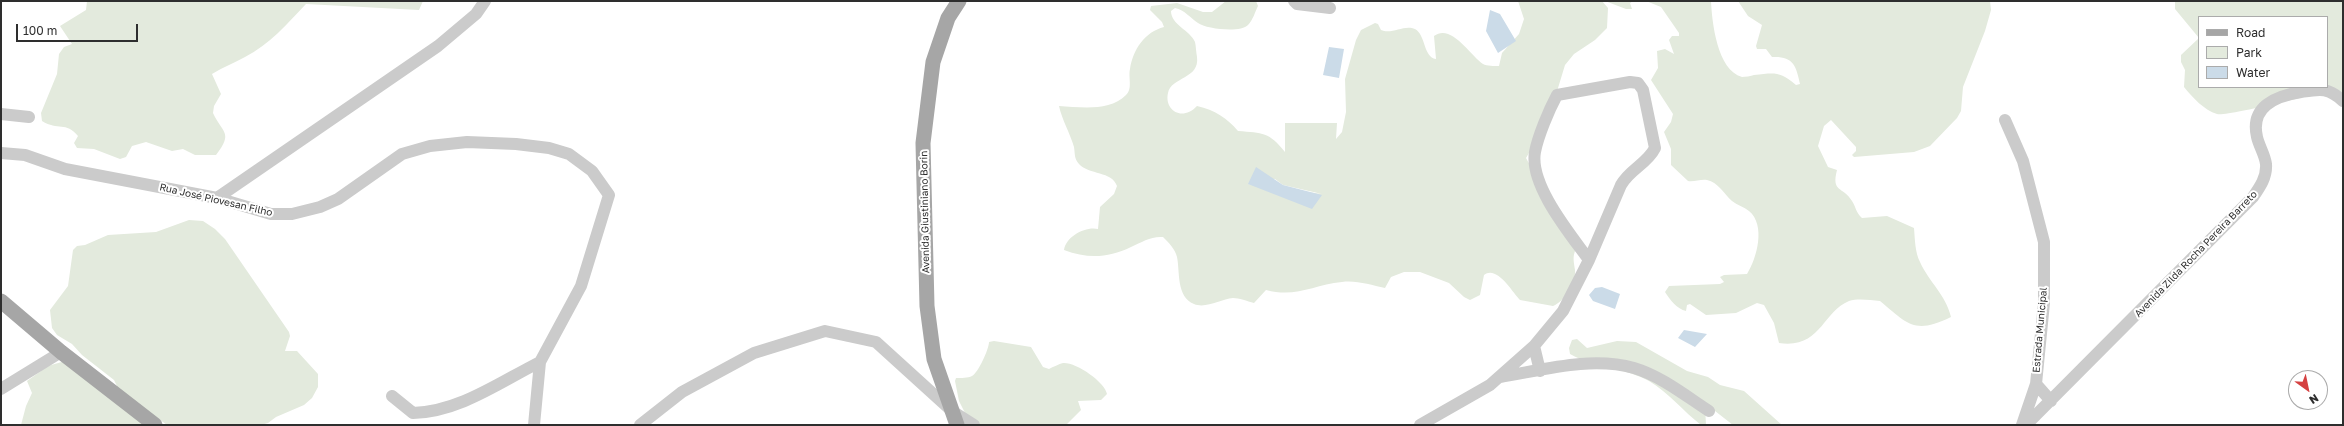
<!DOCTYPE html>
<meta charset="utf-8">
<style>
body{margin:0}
#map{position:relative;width:2344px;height:426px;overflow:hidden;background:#fff;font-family:"Golos Text",sans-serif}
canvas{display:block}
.frame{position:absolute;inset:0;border:2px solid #2e2e2e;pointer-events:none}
.legend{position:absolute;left:2198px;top:16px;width:130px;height:72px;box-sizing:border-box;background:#fff;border:1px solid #ababab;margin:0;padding:5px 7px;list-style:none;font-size:12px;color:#2e2e2e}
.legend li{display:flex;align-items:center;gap:8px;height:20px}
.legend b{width:20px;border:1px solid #ababab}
.north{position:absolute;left:2288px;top:370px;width:40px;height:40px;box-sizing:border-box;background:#fff;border:1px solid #ababab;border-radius:50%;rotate:147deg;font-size:11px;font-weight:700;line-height:16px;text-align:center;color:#2e2e2e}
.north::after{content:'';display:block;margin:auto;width:14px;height:18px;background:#d54141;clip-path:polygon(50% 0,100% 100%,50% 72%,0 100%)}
.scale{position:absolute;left:16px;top:24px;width:122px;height:18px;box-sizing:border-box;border:2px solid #2e2e2e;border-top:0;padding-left:5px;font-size:12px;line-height:14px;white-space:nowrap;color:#2e2e2e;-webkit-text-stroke:3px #fff;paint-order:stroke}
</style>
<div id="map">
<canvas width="2344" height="426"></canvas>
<div class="frame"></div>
<ul class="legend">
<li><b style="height:5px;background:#a6a6a6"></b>Road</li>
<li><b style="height:11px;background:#e3eadd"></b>Park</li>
<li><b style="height:11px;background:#cbdbe8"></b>Water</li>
</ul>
<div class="north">N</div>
<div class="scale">100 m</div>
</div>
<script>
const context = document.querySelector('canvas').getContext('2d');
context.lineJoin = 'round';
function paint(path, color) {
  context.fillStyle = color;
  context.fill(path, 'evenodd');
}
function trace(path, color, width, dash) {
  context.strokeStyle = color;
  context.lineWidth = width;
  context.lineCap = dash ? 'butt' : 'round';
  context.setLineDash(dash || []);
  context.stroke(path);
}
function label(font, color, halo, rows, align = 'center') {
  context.font = font + ' "Golos Text",sans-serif';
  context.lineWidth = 4;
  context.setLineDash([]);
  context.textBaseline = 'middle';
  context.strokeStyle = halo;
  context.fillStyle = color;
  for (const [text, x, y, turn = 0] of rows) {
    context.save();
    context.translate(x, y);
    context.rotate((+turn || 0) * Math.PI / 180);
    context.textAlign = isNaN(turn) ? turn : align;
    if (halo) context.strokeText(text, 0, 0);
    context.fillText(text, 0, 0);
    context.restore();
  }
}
paint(new Path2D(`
 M87,1H423L419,10L306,4C288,23 269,45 245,57C234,63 223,67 212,74L221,94L214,106L213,113C222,133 234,132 216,155H195L183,149L172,151L146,142L132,146L126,157L120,159L94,149L77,148L74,143L78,136C66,121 58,131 42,121L41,113L57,74L59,54L64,47L72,44L60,26L86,10Z
 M1226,1H1256L1258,6C1255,12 1253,20 1248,25C1241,33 1206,29 1198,23C1190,18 1185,10 1175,8L1171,11C1171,25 1190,30 1195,42C1196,46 1196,52 1197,57C1200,79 1171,77 1168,93C1164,110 1182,122 1197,106C1215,110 1227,118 1238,131C1263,133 1269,132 1285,152V123H1337L1336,139L1342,132L1346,112L1345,79L1356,40L1361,30L1375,23L1378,24L1381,30C1392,35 1404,24 1415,29C1426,35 1423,57 1436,59L1434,36C1451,23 1470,55 1483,64C1487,66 1494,66 1499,66L1502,53L1519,34L1524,19L1518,1H1602L1608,8L1607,28L1595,40L1574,54L1565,65L1548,121L1526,158L1576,249C1572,257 1574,262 1575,270C1576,283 1565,301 1553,306L1520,300C1512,292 1497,265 1484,275L1480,295L1470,300L1464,297L1449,283L1420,272H1404L1391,277L1385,288C1371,285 1356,280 1342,282C1313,285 1296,298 1266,290L1254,303C1247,301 1239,298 1233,298C1221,299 1206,309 1194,304C1176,297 1180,271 1177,257C1175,249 1169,243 1163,237C1151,236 1142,242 1131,247C1108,258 1088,259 1064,250C1066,236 1086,226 1098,229L1100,207L1114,194L1117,186C1112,171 1089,175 1079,164C1074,159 1075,153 1074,147C1070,133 1062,120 1059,106C1080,107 1109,112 1126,95C1133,89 1128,77 1130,69C1133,49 1145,32 1164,27L1162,22L1150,10L1151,6L1177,3L1203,12H1212ZM1275,179L1283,185L1322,194L1248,184Z
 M1605,1H1633L1630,3L1632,9H1626Z
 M1646,1H1711C1712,22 1717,70 1742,77C1745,77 1751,76 1754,75C1775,73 1779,71 1796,85L1800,84C1796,65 1793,56 1772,57L1766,49H1757L1756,46L1762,25L1748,16L1738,1H1990L1991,10L1985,31L1963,87L1961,111L1957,118L1930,146L1914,152L1854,157L1852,155L1856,151V147L1831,120L1824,126L1818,146L1828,167L1837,170C1831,193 1843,186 1852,201C1856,207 1856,213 1862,218L1887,216L1914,228C1915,240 1915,252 1920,262C1929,282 1946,295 1951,317C1914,335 1908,324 1880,301C1870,300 1858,298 1849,301C1822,312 1821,349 1779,343L1774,323L1764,305L1757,303L1736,313L1706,315L1690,304L1687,305L1686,311C1677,309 1670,300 1665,292L1669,286L1720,284L1724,282L1720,277L1724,275L1747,274C1757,258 1766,225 1749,211C1744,207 1737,205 1732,201C1725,195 1718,182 1707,180C1701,179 1694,182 1688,181L1671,165V149L1664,132L1671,122L1673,114L1651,80L1658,68L1657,51L1665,49L1674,54L1669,40L1672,36H1679V33L1661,7Z
 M2175,1H2343V104L2334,90C2317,93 2227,117 2217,114C2204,110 2193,98 2184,87L2185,70L2181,62V55L2199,38V87H2327V17H2199V38L2175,9Z
 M189,220L203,221L215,229L225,239L289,332L290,336L285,351H297L318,374V387L312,398L304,405L276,417L268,423L261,425H167L155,416L152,425H21L26,406L32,393L27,381L48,366L65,361L117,388V386L114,380L82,355L72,344L57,335L52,328L50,310L68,286L73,250L77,246L85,245L108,235L156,232Z
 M1577,339L1587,348L1617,341L1636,342L1687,371L1708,377L1720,385L1744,391L1782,425H1733L1715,411L1705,406L1706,425H1701C1683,411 1669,393 1649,381C1626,368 1595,368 1570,354L1569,348L1572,340Z
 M994,341L1031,347L1043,367L1049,369C1053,367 1059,364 1063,363C1076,362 1105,382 1107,394L1101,400L1078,401L1081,410L1066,425H971L959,401L955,381L956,378C961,378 968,378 972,376C978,373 989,349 989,342Z`), '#e3eadd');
paint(new Path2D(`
 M1490,10L1500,14L1516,41L1498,53L1486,31Z
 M1329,47L1344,49L1339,78L1323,75Z
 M1256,167L1283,185L1322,195L1312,209L1248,184Z
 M1602,287L1620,294L1615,309L1593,301L1589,295L1595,288Z
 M1684,330L1707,334L1695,347L1678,338Z`), '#cbdbe8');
trace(new Path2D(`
 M1294,1L1297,4L1330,8
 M1,114L29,117
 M2005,120L2023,161L2044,242V303L2036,384L2022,425
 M1,153L25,155L65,169L217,198L271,214H292L320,207L338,199L402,154L430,146L467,142L516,144L549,148L569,154L592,171L609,195L581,286L540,362L534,425
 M217,198L438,46L476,14L485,1
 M1534,346L1540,371
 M1500,377C1543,370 1591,356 1634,368C1661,376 1686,396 1709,411
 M2036,384L2051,401
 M1,389L61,352
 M392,396L413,413C459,412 500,382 540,362
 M640,425L682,392L754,353L825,331L876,342L952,411L974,425
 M1420,425L1490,385L1534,346L1563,311L1589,260L1621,185C1630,169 1647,164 1655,148L1643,90L1638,83L1630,82L1557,95C1549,110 1538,136 1535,152C1529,185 1571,235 1589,260
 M2026,425L2253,197C2260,187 2267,177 2266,164C2265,155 2259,146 2257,137C2250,107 2275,96 2301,92C2320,89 2328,87 2343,101`), '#cbcbcb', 12);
trace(new Path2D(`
 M1,301L61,352L155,425
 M957,425L934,359L927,306L923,143L933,62L948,18L959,1`), '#a6a6a6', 15);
label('10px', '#2e2e2e', '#fff', [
 ["Rua José Piovesan Filho",216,200,13],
 ["Avenida Giustiniano Borin",925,212,-91],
 ["Avenida Zilda Rocha Pereira Barreto",2196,254,-46],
 ["Estrada Municipal",2040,330,-85]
]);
</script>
